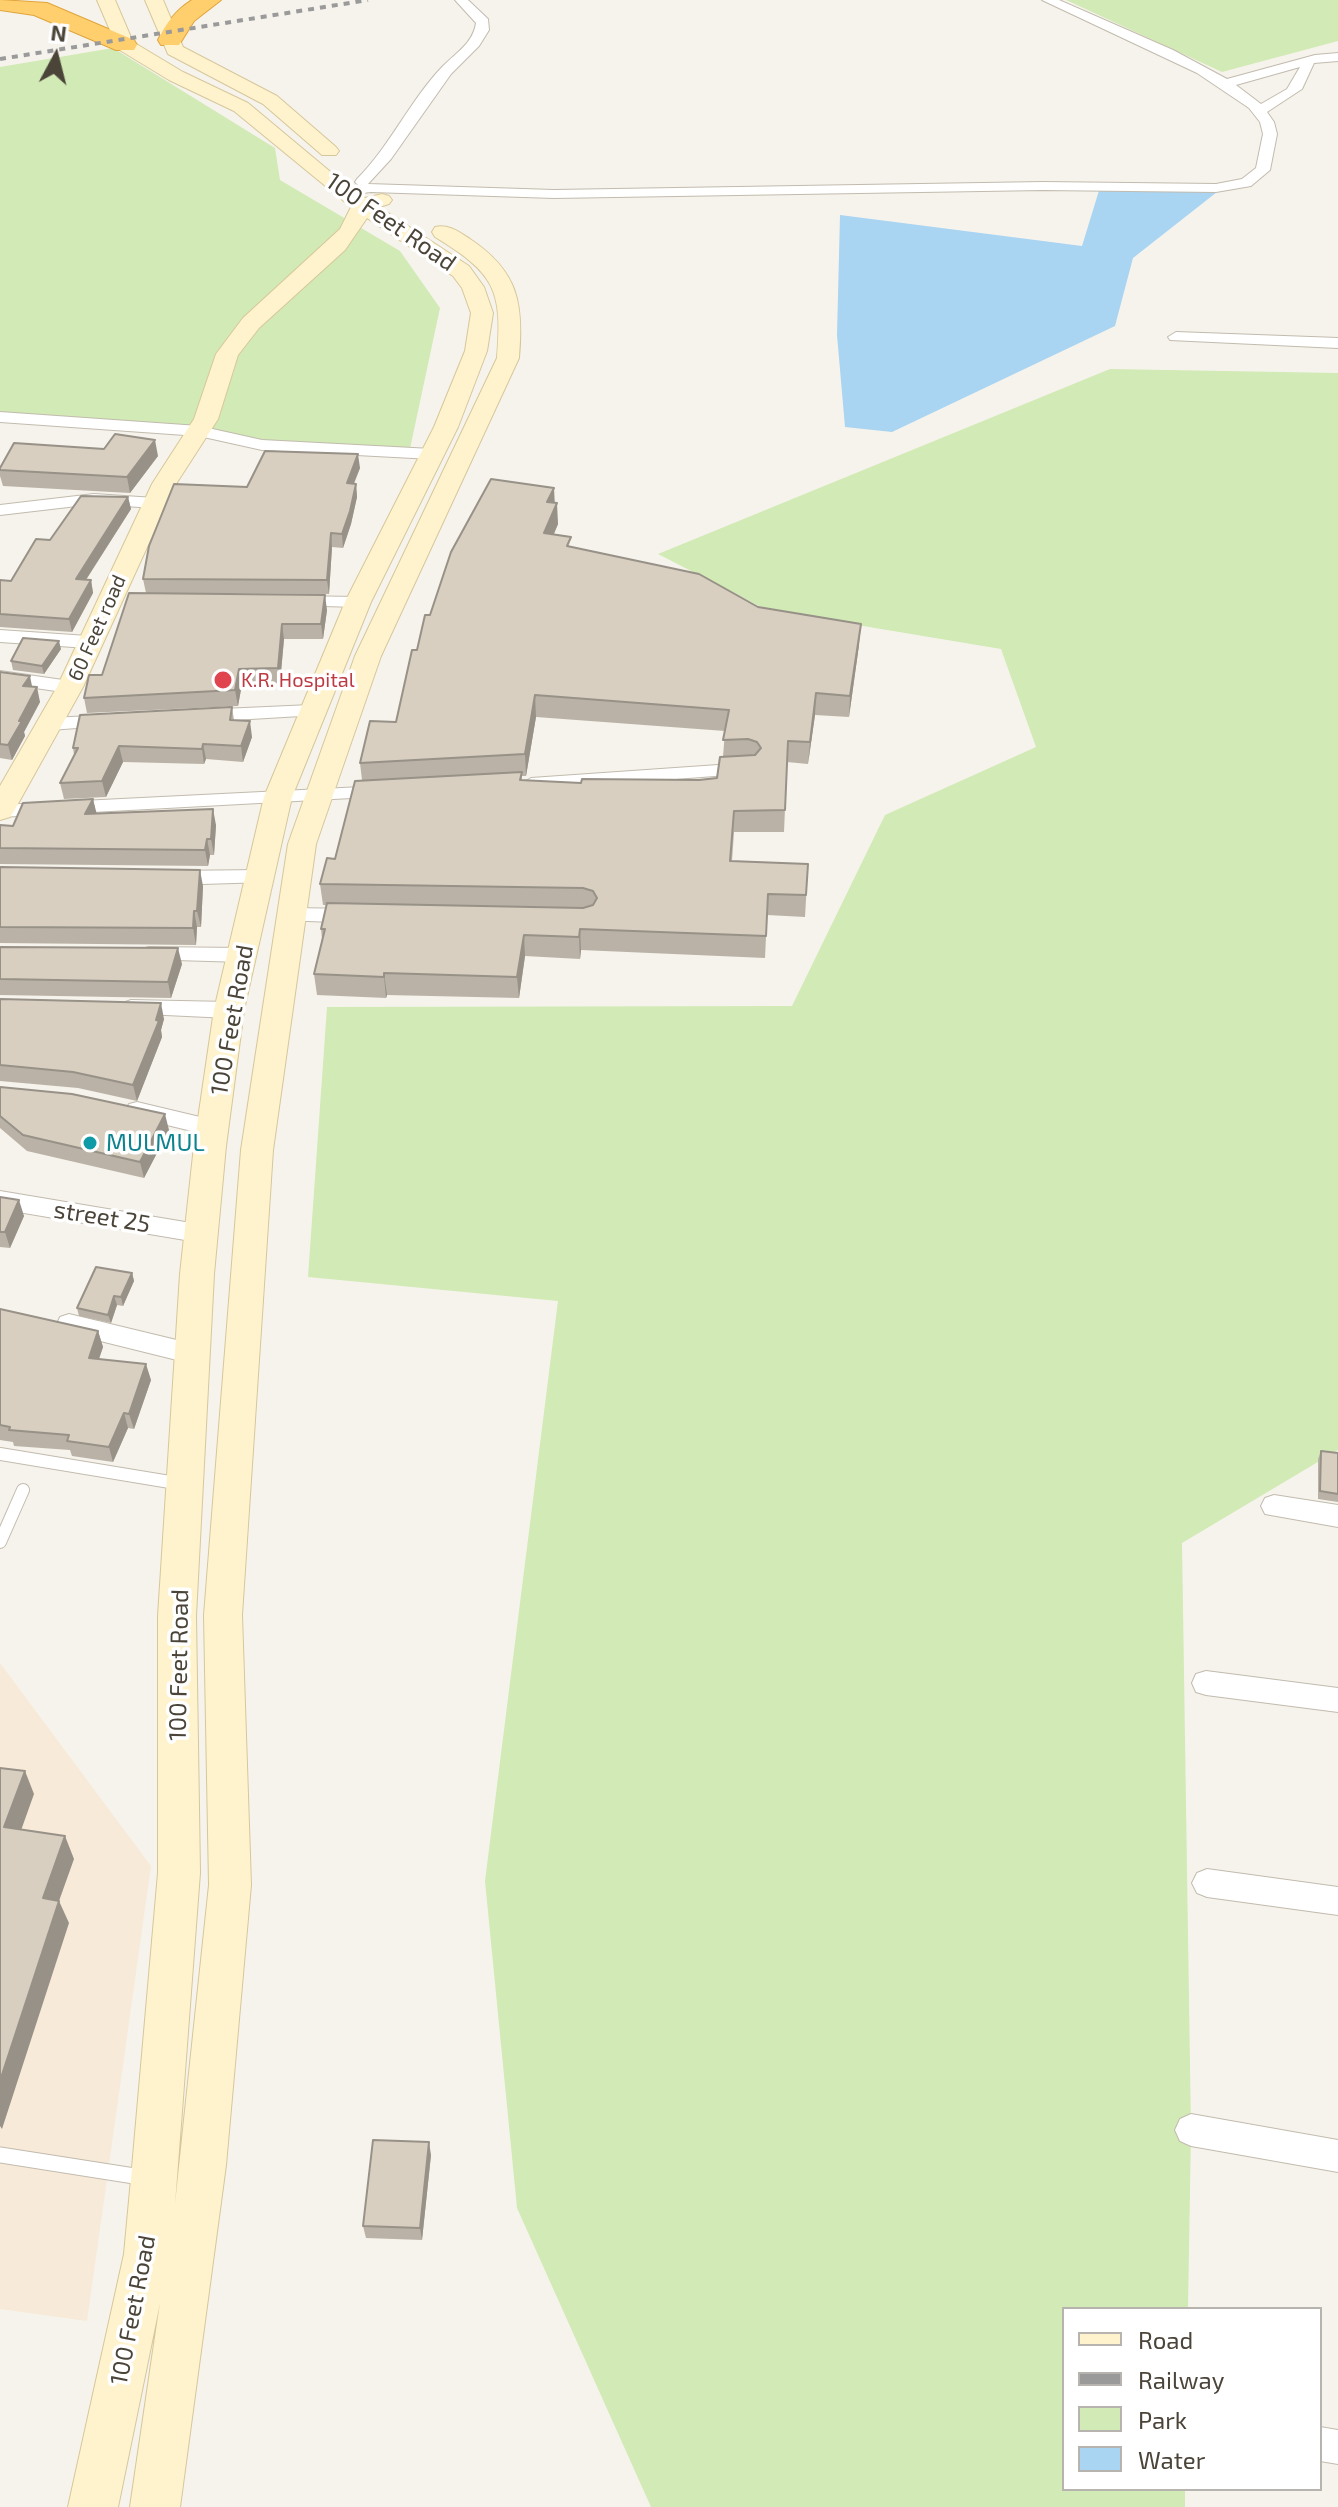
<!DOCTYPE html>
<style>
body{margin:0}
#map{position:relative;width:1338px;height:2507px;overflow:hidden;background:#f6f3ec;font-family:"Exo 2",sans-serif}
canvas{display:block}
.legend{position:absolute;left:1062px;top:2307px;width:260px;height:184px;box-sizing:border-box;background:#fff;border:2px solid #b7b4b0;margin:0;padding:10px 14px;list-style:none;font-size:24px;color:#4b4439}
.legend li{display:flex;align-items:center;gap:16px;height:40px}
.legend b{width:40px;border:2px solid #b7b4b0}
.north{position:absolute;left:16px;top:16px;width:80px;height:80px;-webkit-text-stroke:6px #fff;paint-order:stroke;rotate:7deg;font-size:22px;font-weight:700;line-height:32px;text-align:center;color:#4b4439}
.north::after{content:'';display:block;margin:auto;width:28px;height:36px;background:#4b4439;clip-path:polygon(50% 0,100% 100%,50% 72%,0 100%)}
</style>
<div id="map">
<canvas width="1338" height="2507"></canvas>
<ul class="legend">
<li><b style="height:10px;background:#fff3cd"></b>Road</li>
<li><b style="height:10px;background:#9a9a9a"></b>Railway</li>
<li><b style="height:22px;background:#d2eab5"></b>Park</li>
<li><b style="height:22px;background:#a9d4f2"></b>Water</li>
</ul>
<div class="north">N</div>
</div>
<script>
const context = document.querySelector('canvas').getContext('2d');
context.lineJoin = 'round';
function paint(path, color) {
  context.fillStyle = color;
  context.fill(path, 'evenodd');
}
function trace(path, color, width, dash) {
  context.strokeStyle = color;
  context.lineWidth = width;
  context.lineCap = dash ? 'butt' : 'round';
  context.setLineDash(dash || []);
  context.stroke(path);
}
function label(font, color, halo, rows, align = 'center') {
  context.font = font + ' "Exo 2",sans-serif';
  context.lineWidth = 7;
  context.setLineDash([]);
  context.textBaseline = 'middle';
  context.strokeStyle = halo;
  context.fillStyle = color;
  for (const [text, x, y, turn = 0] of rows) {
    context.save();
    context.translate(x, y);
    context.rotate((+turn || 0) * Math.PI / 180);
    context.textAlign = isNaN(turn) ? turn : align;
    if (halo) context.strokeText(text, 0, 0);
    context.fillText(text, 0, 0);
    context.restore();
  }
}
paint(new Path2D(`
 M0,1663L151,1866L87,2321L0,2309Z`), '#f7ead8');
paint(new Path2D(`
 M1066,0H1338V41L1222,72Z
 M113,48L275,148L280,180L400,251L440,308L408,458L0,415V67Z
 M1110,369L1338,373V1450L1182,1543L1191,2130L1188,2309H1064V2489H1185V2507H651L517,2208L485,1881L558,1301L308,1277L327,1007L792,1006L885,815L1036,747L1001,649L767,610L658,554Z`), '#d2eab5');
paint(new Path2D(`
 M1101,184L1104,187L1217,192L1133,258L1115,326L892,432L845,427L837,335L840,215L1082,246Z`), '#a9d4f2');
const laneFar1 = new Path2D(`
 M0,1454L182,1484
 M0,1542L23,1490`);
const lane = new Path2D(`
 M0,2155L147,2178`);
const street = new Path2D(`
 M455,0H468L488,19L489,30L479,46L451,74L391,159L368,184L554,190L1043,182L1216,184L1242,179L1256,168L1263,134L1260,122L1249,108L1197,73L1042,0H1059L1173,50L1227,79L1315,55L1338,53V61L1314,63L1302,89L1267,112L1274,122L1277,134L1270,170L1251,186L1216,192L1043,190L554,198L371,192L339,196V190L359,186L355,182L357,179C391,145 410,100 443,66C457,52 473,43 476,23ZM1300,67L1287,89L1261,104L1236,85Z
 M1176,332L1338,338V348L1170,340L1168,337Z
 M0,412L199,426L262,440L432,449L440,454L432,459L262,450L199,436L0,422Z
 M94,494L155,498L164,503L155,508L94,504L0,515V505Z
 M293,596L358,597L367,602L358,607L287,605L284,601Z
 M0,630L88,636L97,642L88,648L0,642Z
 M0,671L70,681L80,687L70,693L0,683Z
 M311,705L321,711L318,715L200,722L190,716L200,710Z
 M111,715L118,717L121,721L118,725L50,730L40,724L50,718Z
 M747,763L754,765L757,769L754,773L531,790L521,784L531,778Z
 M382,786L392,792L389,796L0,817L1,805Z
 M260,870L270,877L267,882L170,885L160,878L170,871Z
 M291,908L356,909L363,911L367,916L363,921L356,923L284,920L280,915L284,910Z
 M149,947L243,948L251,950L254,955L251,960L243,962L141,959L138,954L141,949Z
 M131,1000L229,1002L237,1005L240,1010L237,1015L229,1018L123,1013L120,1008L123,1003Z
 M137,1102L221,1122L224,1128L221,1134L213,1136L129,1116L126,1110L129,1104Z
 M0,1191L203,1225L211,1228L215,1234L211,1240L203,1243L0,1209Z
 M69,1314L193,1344L202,1347L205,1354L202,1361L193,1364L60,1331L57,1324L60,1317Z
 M1274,1495L1338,1505V1527L1265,1514L1261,1506L1265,1498Z
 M1206,1671L1338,1688V1712L1206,1695L1196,1692L1192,1683L1196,1674Z
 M1207,1869L1338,1887V1915L1207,1897L1197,1893L1192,1883L1197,1873Z
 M1191,2114L1338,2140V2172L1191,2146L1180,2141L1175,2130L1180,2119Z
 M1320,2427L1338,2430V2464L1320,2461Z`);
const secondary = new Path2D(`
 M97,0H115L133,42L183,72L248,103L351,189L365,198L382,194L389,196L392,200L389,204L379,207L469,266L484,287L493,313L487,351L458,427L371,602L292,797L244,1010L226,1146L214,1274L196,1616L200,1873L175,2204L209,1885L204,1615L241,1150L288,844L355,656L497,358C503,289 494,273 435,237L432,232L435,227C449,224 459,232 470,239C518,271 524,303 519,358L381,656L316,844L273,1150L242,1615L251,1885L226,2165L180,2507H130L160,2303L118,2507H68L124,2254L131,2179L158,1873V1616L180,1274L194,1146L214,1010L264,797L345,602L434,427L465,351L471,313L462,288L453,276L367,218L345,250L259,328L238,355L218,419L176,484L83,687L14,811L10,817L0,820V786L57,687L152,484L194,419L216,354L243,318L340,229L351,207L234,111L169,80L118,49Z
 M145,0H163L183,47L277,96L336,147L339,151L336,155H322L263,104L168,54Z`);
const highway = new Path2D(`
 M0,0L47,3L134,40L137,45L134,50H116L34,15L0,10Z
 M192,0H221L194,21L179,45H161L158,40C166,23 176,10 192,0Z`);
trace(laneFar1, '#c2bbae', 14);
trace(lane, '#c2bbae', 17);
trace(street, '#c2bbae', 2);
trace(secondary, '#d6c79b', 2);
trace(highway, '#e0a43c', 2);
trace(laneFar1, '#fff', 12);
trace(lane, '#fff', 15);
paint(street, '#fff');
paint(secondary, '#fff3cd');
paint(highway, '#ffcf6e');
trace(new Path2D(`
 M0,59L368,0`), '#9a9a9a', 4, [6, 6]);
paint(new Path2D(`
 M104,449L158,456L130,493L3,486L0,476V468Z
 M360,468L354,484H356L357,497L351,524L343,548L332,547L329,594L146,593L143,579L247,487Z
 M128,497L131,509L86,580H91L93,593L72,632L0,627V580L11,581L50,540Z
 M555,503L558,524L554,534L571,547L758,607L859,645L849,717L815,715L808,764L787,762L784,832H734L732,861L808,864L805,917L767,915L765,958L581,950L580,959L525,956L519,998L387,995L386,998L317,995L314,974L322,939L321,929L326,905H323L320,884L335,859L362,780L360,763L396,722L417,650L430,615ZM536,717L725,731L723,757L717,778L699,780L581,783L522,780V776H526Z
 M327,610L323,639H284L280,683L242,684L238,706L87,713L84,698L102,675Z
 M61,649L44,674L13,670L11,661Z
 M0,672L32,687L40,702L24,732L25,736L12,760L0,758Z
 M232,707L234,720L252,737L243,762L206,759L204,764L123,762L106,797L64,799L60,783L74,755L73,748Z
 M93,799L96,814L216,825L214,855H210L208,866L0,864V825L13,826Z
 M0,867L203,886L201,927H197L196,945L0,943Z
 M0,947L182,964L171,998L0,995Z
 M0,999L164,1019L161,1030L162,1037L137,1101L78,1088L0,1081Z
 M0,1087L169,1130L144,1178L27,1151L0,1128Z
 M0,1197L24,1216L10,1248L0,1247Z
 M132,1273L134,1281L123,1306L117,1305L111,1323L79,1316L77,1308Z
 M0,1309L98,1331L103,1347L99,1359L151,1380L134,1429L128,1428L113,1462L72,1456L70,1450L14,1446L13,1442L0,1440Z
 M1321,1451L1338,1453V1502L1318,1499V1459Z
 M431,2155L422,2240L366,2238L363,2226Z`), '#bab2a6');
paint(new Path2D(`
 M155,440L158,456L130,493L127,477Z
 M358,454L360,468L348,497L347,483Z
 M356,484L357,497L351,524L343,548L342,534Z
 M554,488L555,507L557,503L558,524L545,554L544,533L547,502Z
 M128,497L131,509L78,592L76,579Z
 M331,533L332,547L329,594L327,580Z
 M91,580L93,593L72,632L69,619Z
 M325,595L327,610L323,639L321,624Z
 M282,624L284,639L280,683L278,668Z
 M861,624L859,645L849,717L850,696Z
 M59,641L61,649L44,674L42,666Z
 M239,669L242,684L238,706L235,690Z
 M30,676L33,691L23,686Z
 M37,687L40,702L24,732L25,736L12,760L8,745L19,721Z
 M816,693L815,715L808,764L810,742Z
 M535,695L536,717L526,776L525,754Z
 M250,721L252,737L243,762L241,746Z
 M203,744L206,759L204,764L202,749Z
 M119,746L123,762L106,797L102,781Z
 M93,799L97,815L85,814Z
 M213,809L216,825L214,855L211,839Z
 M207,839L210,855L208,866L205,850Z
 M200,870L203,886L201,927L197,911Z
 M194,911L197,927L196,945L193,928Z
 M580,929L581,950L580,959L579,937Z
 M524,935L525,956L519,998L517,977Z
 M178,948L182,964L171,998L168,982Z
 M384,973L387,995L386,998L384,977Z
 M161,1003L164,1019L161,1030L162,1037L137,1101L133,1085Z
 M165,1114L169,1130L144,1178L140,1162Z
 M19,1200L24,1216L10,1248L5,1232Z
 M132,1273L134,1281L123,1306L121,1297Z
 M114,1296L117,1305L111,1323L108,1315Z
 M98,1331L103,1347L94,1373L89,1358Z
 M146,1364L151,1380L134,1429L129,1414Z
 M124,1413L128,1428L113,1462L109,1447Z
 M25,1771L34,1794L14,1850L4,1827Z
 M65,1836L74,1859L59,1901L69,1923L2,2129L0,2126V2081L43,1898Z
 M429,2142L431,2155L422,2240L420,2228Z`), '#979187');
const building = new Path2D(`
 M115,434L155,440L127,477L0,470V468L14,443L104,449Z
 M265,451L358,454L347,483L356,484L350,511L342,534L331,533L327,580L143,579L149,546L174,484L247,487Z
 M491,479L554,488L547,502L557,503L544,533L571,537L567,546L699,574L758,607L861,624L850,696L816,693L810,742L788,741L785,810L734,811L730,861L808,864L806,895L768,894L766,936L580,929L579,937L524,935L517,977L384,973V977L314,974L325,929H321L327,903L583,908L593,905L597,898L593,891L583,888L320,884L327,858L335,859L355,781L522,772L520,780L581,783L582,779L699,780L717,778L720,757L755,755L761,748L757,742L748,739L723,740L729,710L535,695L525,754L360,763L370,721L396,722L412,650H417L425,615H430L451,552Z
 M81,496L128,497L76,579L91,580L69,619L0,614V580L11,581L36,539L50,540Z
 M129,593L325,595L321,624H282L278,668L239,669L235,690L84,698L89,675H102Z
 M23,638L59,641L42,666L11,661Z
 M0,672L30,676L23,686L37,687L19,721H22L8,745L0,744Z
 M232,707L230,720L250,721L241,746L203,744L202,749L119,746L102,781L60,783L78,748H73L80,715Z
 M93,799L85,814L213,809L211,839H207L205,850L0,848V825L13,826L23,803Z
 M0,867L200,870L197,911H194L193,928L0,927Z
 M0,947L178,948L168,982L0,979Z
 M0,999L161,1003L156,1020L159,1021L133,1085L73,1072L0,1065Z
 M0,1087L72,1094L165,1114L140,1162L23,1135L0,1116Z
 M0,1197L19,1200L5,1232H0Z
 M96,1267L132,1273L121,1297L114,1296L108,1315L77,1308Z
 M0,1309L98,1331L89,1358L146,1364L129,1414L124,1413L109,1447L67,1441L69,1435L9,1430L10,1427L0,1425Z
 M1321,1451L1338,1453V1494L1320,1491Z
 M0,1768L25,1771L4,1827L65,1836L43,1898L59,1901L0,2081Z
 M373,2140L429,2142L420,2228L363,2226Z`);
paint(building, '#d8cfc1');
trace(building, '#979187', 2);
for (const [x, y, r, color] of [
 [223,680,10,"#e0444e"],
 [90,1143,8,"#0f9aa8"]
]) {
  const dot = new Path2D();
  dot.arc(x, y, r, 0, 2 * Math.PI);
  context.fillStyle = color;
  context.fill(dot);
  trace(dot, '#fff', 3);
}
label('20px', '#4b4439', '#fff', [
 ["60 Feet road",97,628,-66]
]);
label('20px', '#be3a42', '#fff', [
 ["K.R. Hospital",241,680]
], 'left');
label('24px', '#4b4439', '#fff', [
 ["100 Feet Road",391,222,35],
 ["100 Feet Road",232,1020,-80],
 ["street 25",102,1217,9],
 ["100 Feet Road",179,1665,-89],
 ["100 Feet Road",133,2310,-79]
]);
label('24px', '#0d838f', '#fff', [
 ["MULMUL",106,1143]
], 'left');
</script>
